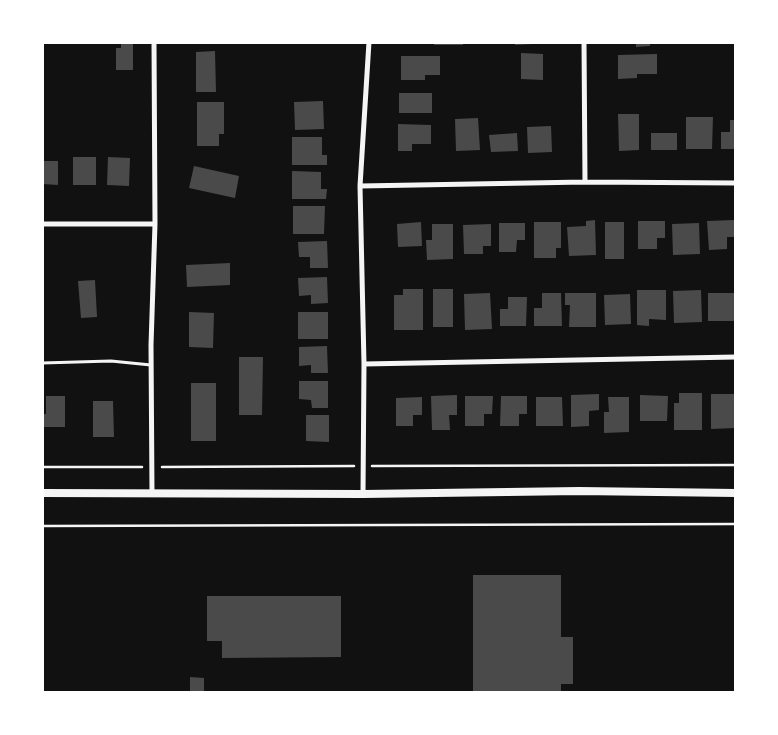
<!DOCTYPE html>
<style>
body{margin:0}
#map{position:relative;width:778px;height:735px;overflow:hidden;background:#111;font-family:"Exo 2",sans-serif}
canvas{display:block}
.frame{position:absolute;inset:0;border:44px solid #fff;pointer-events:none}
</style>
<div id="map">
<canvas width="778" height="735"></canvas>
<div class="frame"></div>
</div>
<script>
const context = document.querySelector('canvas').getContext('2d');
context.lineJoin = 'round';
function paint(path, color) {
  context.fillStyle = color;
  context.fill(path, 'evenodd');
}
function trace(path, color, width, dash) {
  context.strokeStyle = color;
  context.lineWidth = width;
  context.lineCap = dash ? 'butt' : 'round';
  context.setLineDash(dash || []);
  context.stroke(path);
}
paint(new Path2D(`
 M121,42H133V70H116V48H121Z
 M434,42H463V45H434Z
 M515,42H532L533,44L515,45Z
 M636,42H650V46L636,47Z
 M215,51L216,92H196V52Z
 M521,53L543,54V80L521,79Z
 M657,54V74H637V78L618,79V55Z
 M401,56H440V75H425V80H401Z
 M399,93H432V113H399Z
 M323,101L324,129L295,130L294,102Z
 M197,102H224V134H219V146H197Z
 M618,114H639V150L619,151Z
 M686,117H713L712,149H686Z
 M478,118L480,150L456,151L455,119Z
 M730,120H736V149H721V132H730Z
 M398,124L431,125V144H412V151H398Z
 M551,126L552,152L528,153L527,127Z
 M517,133L518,151L491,152L489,135Z
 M651,133H677V150H651Z
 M292,137H322V155H327V165H292Z
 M73,157H96V185H73Z
 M108,157L130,158L129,186L107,185Z
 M42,161H58V185L42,184Z
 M194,166L239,176L235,198L189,188Z
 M292,171L321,172V189H327L326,199H292Z
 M293,206H325L324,234H293Z
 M595,220L596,255L569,256L567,227L586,226V221Z
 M734,220V237H727V249L709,250L707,221Z
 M638,221H665V238H657V249H638Z
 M421,222L422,246L398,247L397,224Z
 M534,222H561V248H556V258H534Z
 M605,222H624V259H605Z
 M499,223H525V240H517L516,252H499Z
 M699,223L700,254L673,255L672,224Z
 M432,224H453V259L427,260L426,240H432Z
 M491,224V246H483V254H464L463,225Z
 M327,241L328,268H310V257H299L298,242Z
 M230,263V285L187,287L186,265Z
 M327,277L328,303L311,304V295L299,296L298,278Z
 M95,280L97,317L81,318L78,281Z
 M403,289H423V330H394V295H403Z
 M433,289H453V327H433Z
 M637,290H666V320L649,319V326L637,325Z
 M701,290L702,322L674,323L673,291Z
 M490,293L492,329L465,330L464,294Z
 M542,293H561L562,326H534V308H542Z
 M565,293H596V327H569L570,305H565Z
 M708,293H736V321H708Z
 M630,294L631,324L605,325L604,295Z
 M508,297H527L526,326H500V309H508Z
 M189,312L214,313L213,348L189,347Z
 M298,312H328V339H298Z
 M327,346L328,373H311V365L299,366V347Z
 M239,357H263L262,415H239Z
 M299,381H328V408H312L311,400L299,399Z
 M191,383H216V441H191Z
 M679,393H702V430H674V403H679Z
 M599,394V410L589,411V426L571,427V395Z
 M711,394H736V428L711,429Z
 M457,395V415H449L450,430H432L431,396Z
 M640,395L668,396L667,421H640Z
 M46,396H65V427H42V414H46Z
 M465,396H493L492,414H484V426H465Z
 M501,396H527V414H519V426H500Z
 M422,397V415H413V426H396V398Z
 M536,397H562L563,426H536Z
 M608,397H629V432L604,433V412H609Z
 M93,401H113L114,437H93Z
 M306,415H329V442L306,441Z
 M473,575H561V637H573V684H561V692H473Z
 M207,596H341V657L222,658V641H207Z
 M190,677L204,678V692H190Z`), '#4a4a4a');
trace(new Path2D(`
 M372,466L736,465
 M42,467H142
 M162,467L354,466
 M42,526L736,524`), '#f5f5f5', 2.5);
trace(new Path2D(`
 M42,363L111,361L151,365`), '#f5f5f5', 3);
trace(new Path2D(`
 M584,42L585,182
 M360,186L585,182L736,183
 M42,224H155
 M364,364L736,357
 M152,493L151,345L155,224L154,42
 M363,494L364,364L360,186L369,42`), '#f5f5f5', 5);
trace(new Path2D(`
 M42,493L363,494L579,491L736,493`), '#f5f5f5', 8);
</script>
